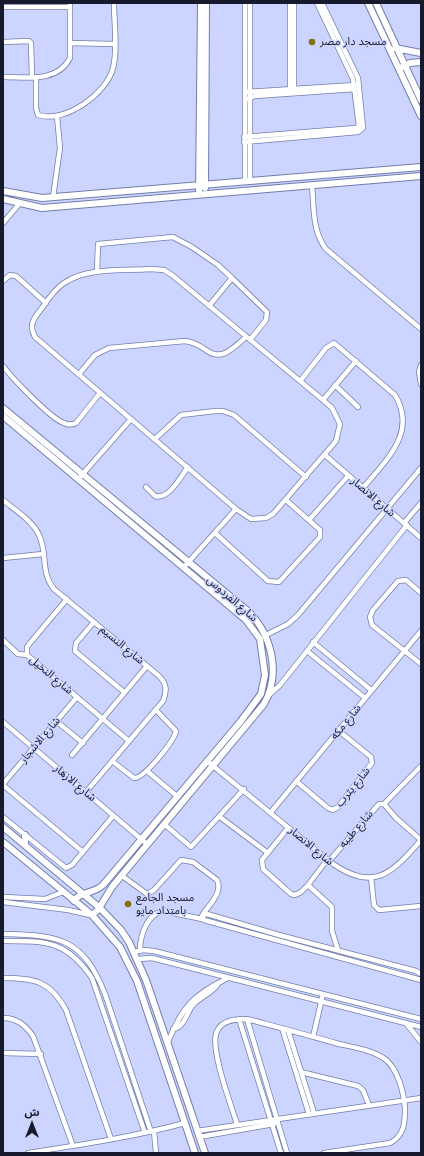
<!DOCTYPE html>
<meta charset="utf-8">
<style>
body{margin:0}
#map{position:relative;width:424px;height:1156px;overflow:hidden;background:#cbd5ff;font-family:Quicksand,"Noto Sans Arabic",sans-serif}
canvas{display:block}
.frame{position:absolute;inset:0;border:4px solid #171a2d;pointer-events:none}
.north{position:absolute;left:12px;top:1104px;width:40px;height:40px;-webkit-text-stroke:3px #cbd5ff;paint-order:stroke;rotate:0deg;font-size:11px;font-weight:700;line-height:16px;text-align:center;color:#171a2d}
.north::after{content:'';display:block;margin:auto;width:14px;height:18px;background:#171a2d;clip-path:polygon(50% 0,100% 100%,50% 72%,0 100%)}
</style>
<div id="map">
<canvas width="424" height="1156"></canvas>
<div class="frame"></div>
<div class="north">ش</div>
</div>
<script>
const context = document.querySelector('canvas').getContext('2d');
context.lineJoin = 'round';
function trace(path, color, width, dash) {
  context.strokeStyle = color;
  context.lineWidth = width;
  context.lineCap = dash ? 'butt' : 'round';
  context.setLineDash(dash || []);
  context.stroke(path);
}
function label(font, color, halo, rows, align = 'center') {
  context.font = font + ' Quicksand,"Noto Sans Arabic",sans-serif';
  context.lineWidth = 3;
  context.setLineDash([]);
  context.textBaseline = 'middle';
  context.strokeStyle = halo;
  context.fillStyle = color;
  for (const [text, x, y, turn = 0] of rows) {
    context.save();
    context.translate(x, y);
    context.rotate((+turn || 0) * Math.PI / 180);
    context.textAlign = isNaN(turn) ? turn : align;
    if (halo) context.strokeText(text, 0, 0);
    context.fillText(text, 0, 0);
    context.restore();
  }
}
const street = new Path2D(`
 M250,3V180
 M3,7H70
 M3,42L29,41L31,43L32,77
 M70,43L114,44
 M3,77C27,77 57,83 70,58V3
 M36,77V108L38,115C65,124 107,93 113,68C118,50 114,22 114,3
 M290,89V3
 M294,89V3
 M247,92L355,85
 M248,99L255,96L355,89
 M244,137L356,128L359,126L353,79L317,3
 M244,142L358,132L363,128L358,78L322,3
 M245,181V3
 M312,185C314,207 312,231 326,249L421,329
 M53,197L60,148L57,116
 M3,223L20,203
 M151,269L164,270L172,275L323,400L332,408L340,424L336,441L273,514L266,518L251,519L236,509L35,337C28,325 34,318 42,308C48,299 55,289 64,283C87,267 123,271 151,269Z
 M97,272L98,244L173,237L192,247L218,265L232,278L209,306
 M232,278L267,312L266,320L250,340
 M3,281L10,275L16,276L46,303
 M421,365L419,372L421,384
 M3,366C12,378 51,419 64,423C68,425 72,425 76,423L100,393
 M79,374L95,355L109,348L185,341C193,342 199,345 206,350C222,362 233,348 246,337
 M301,380L326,348L334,343L395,395C418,433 385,461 363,488
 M335,385L358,407
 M323,400L356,361
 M155,439L181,415L215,411H223L234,415L306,477
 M325,455L421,538
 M81,476L131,419
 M146,487L155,496C169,500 181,476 188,467
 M3,500C15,510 33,521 39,535C48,553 40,572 54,589L159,676C167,684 167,691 163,701L86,792
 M309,520L348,476
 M404,523L421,503
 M215,533L268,581L279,582L320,537V530L286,500
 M3,558L43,554
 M184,567L236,509
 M421,593L406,580L398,581L373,610L370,617L372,625L421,664
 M67,599L30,643L27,647V655L129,741
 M94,622L76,643L75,651L124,692
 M266,635L288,624L298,615L421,468
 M3,640L18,654L27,655
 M313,642L371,690
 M307,651L365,698
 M269,695L280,685L407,525
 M56,721L83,743
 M3,722L147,844
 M72,755L147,666
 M112,761L134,778C144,779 174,741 176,731L156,710
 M207,761L329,861C372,893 391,875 421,840
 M147,771L178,797
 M296,781L328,808L333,810L338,807L372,763L371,757L339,731
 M3,784L77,697
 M3,785L83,852
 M384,804L421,766
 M271,812L421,631
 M3,817L66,868L72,865L113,816
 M220,817L268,853
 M164,824L191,847L244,789
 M288,828L262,860L263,869L291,894L295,895L301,892L308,885L327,860
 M329,861L379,804H384L396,818L421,840
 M121,875L147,894L154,890L181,860L193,862L217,880C223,892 210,904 203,914
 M371,877L374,905L379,910L421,906
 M308,885L332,907V931L338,950
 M3,897L45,899L63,892
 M3,902L68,910L90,915
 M3,934C59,935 83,938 105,994L151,1132
 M3,941C46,941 66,940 92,978L145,1133
 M140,950C140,936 147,913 164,911L202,919
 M134,952L143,950L154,951L421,1019
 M138,959L152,958L421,1027
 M421,974L416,971L279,935L207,914L202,916L204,920L421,980
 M3,978C35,978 50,981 66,1010L111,1139
 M3,1018C17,1018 25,1025 33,1036L73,1146
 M239,1019L281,1153
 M247,1019L287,1153
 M406,1023L421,1042
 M282,1028L309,1114
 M173,1029C183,1029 187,1013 192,1006C199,997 213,993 218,984
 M288,1030L314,1113
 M313,1037L323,994
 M168,1042C182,1007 194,994 228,978
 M3,1053L41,1054
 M301,1072L358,1086L363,1090L369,1105
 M237,1124C231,1105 209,1047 217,1031C222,1020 236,1019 247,1019C277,1027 308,1035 339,1044C353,1047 372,1050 385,1059C398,1069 404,1093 405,1109C405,1123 404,1136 390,1143L324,1153
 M154,1131L156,1153
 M197,1131L421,1098
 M199,1137L274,1124
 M28,1153C80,1145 133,1137 185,1123`);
const secondary = new Path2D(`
 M368,3L421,116
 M376,3L421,100
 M395,48L421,53
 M402,67L410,63L421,62
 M205,188L206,3
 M3,191L42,198L421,167
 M199,194L201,3
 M3,199L42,208L421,176
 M3,408L249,612C272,636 281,674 264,704L112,887L98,910L92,915
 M3,416L246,620L260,639L265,675L261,694L241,721L103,885C94,894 80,891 74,901
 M3,827L100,908L121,930L129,942L146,980L205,1153
 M3,842L92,915L120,947L137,981L195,1153
 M25,845V835`);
trace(street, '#737dad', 6);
trace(secondary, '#737dad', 8);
trace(street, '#fff', 4.5);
trace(secondary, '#fff', 6);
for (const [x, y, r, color] of [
 [312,42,4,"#85700f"],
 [128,904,4,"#85700f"]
]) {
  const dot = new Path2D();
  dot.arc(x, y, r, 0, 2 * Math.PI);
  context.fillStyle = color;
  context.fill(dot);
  trace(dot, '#cbd5ff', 1.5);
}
label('11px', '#171a2d', '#cbd5ff', [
 ["مسجد دار مصر",320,42],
 ["مسجد الجامع",136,898],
 ["بامتداد مايو",136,911]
], 'left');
label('11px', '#171a2d', '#cbd5ff', [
 ["شارع الانصار",373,497,41],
 ["شارع الفردوس",232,599,41],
 ["شارع النسيم",122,645,40],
 ["شارع النخيل",51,675,40],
 ["شارع مكه",346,722,-51],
 ["شارع الاشجار",40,740,-50],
 ["شارع الازهار",75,783,40],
 ["شارع يثرب",353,787,-51],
 ["شارع طيبه",356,829,-49],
 ["شارع الانصار",311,846,40]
]);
</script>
